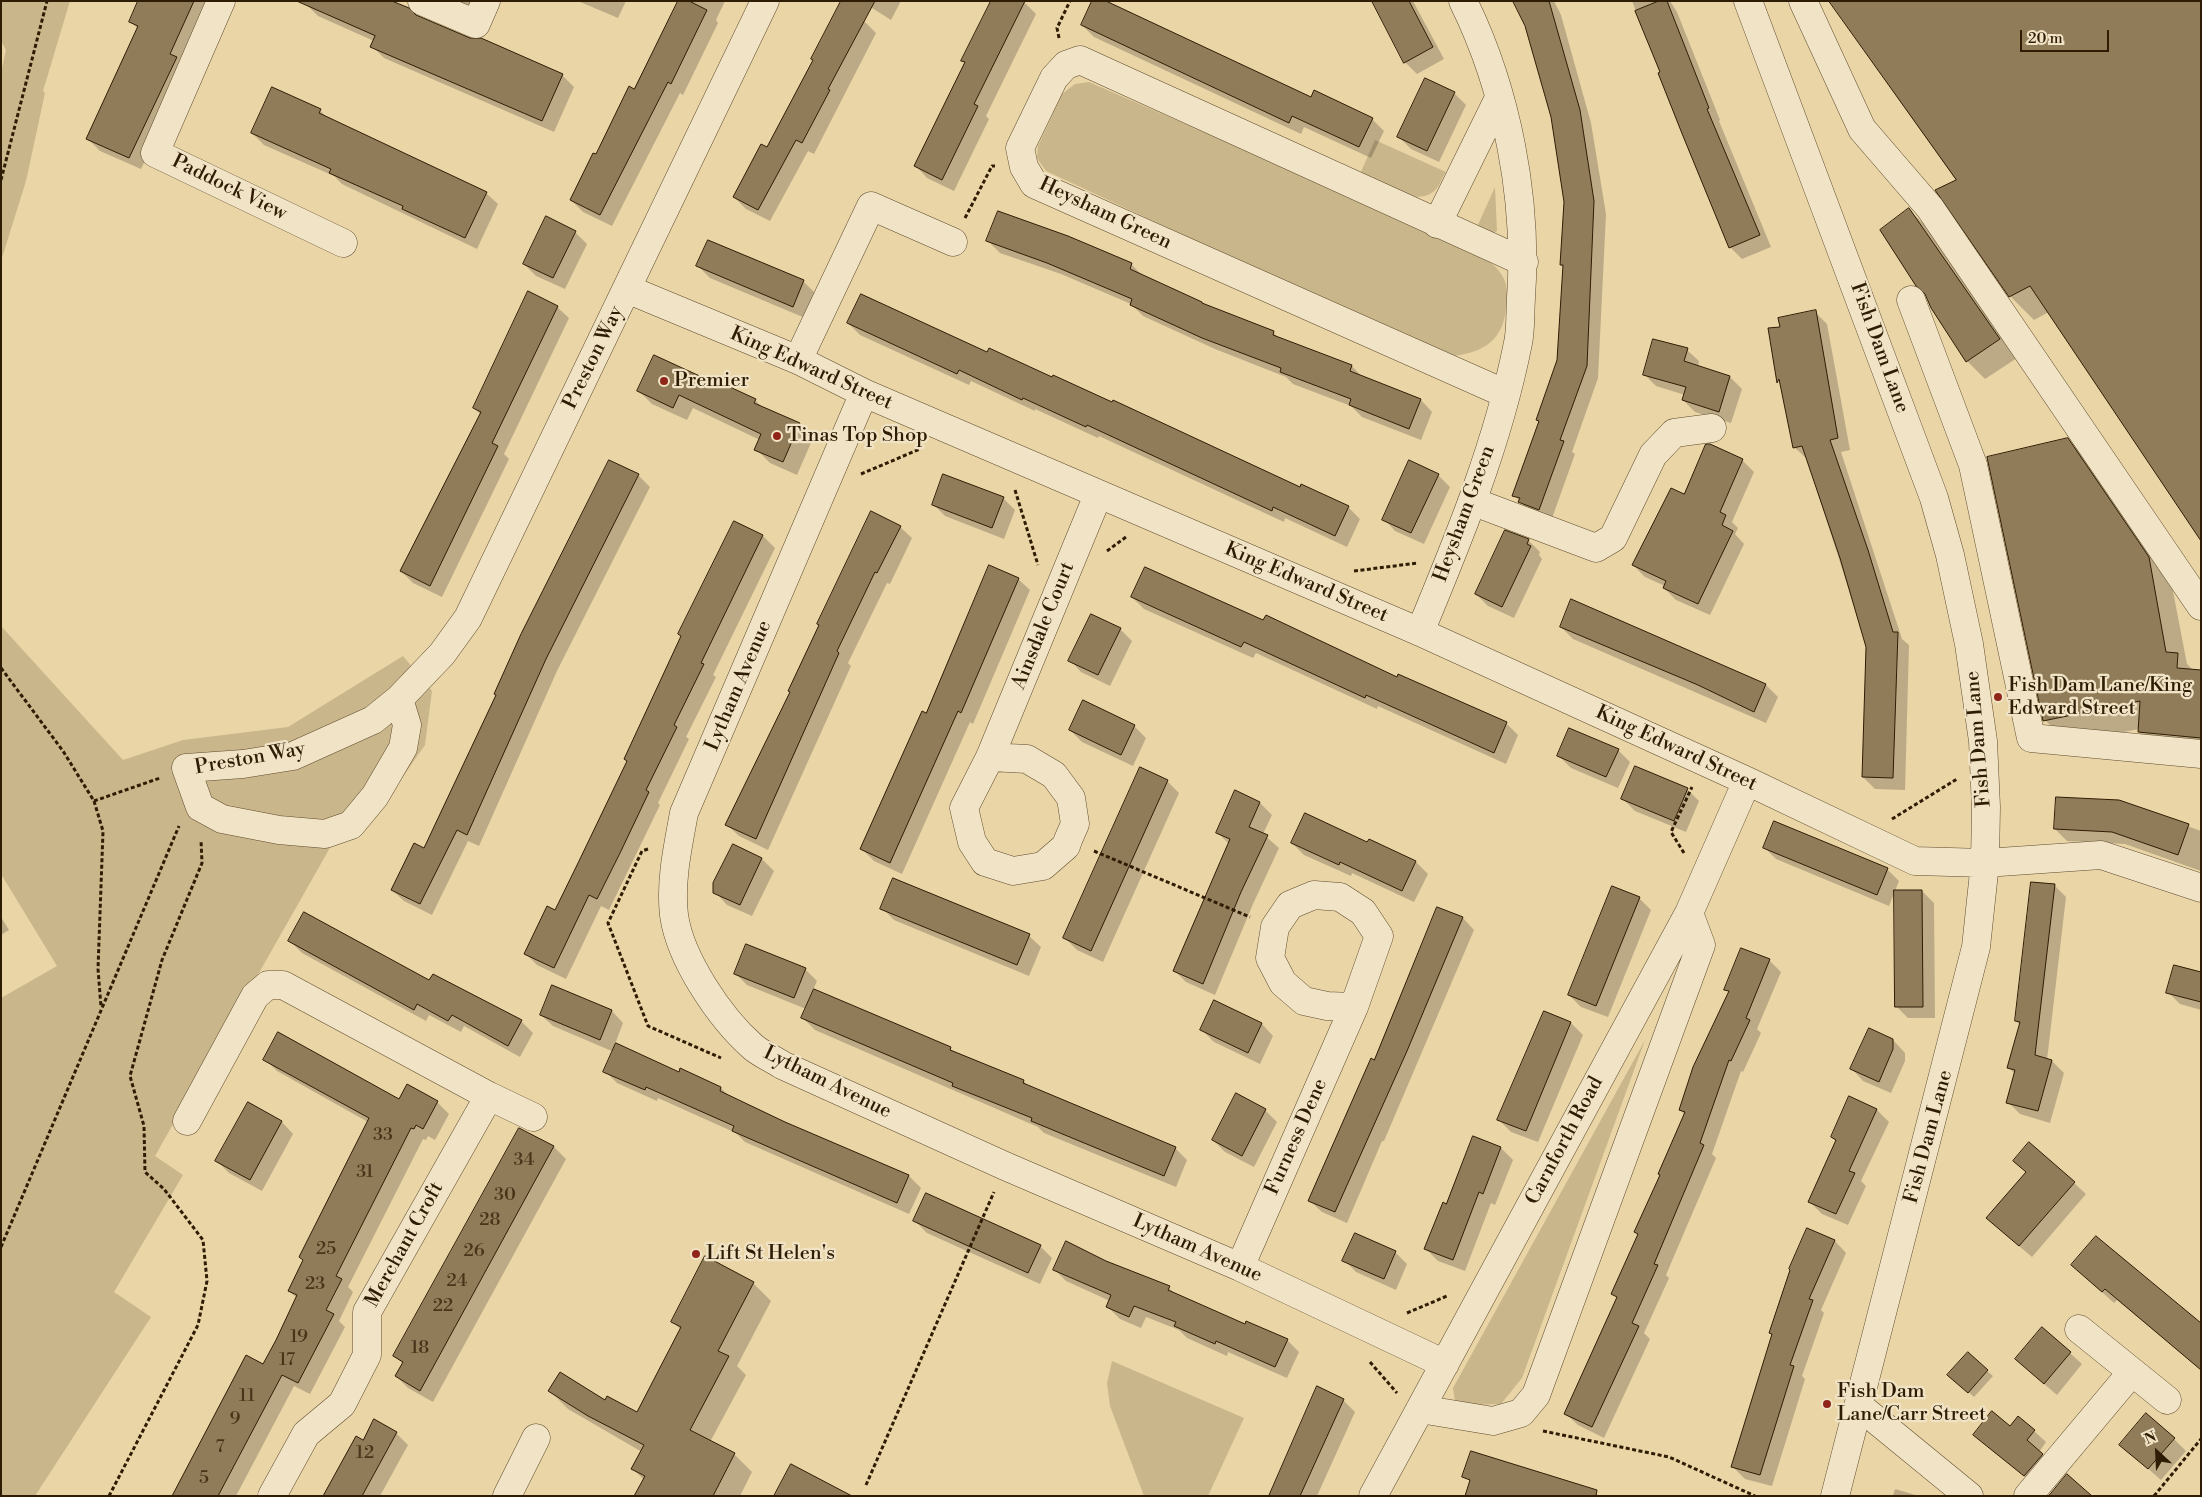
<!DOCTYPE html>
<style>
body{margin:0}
#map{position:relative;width:2202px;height:1497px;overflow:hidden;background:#ead5a7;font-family:"Libre Bodoni",serif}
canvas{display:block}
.frame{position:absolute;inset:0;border:2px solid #2f1c04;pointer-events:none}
.north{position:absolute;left:2132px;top:1427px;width:50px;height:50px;-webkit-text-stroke:4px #f1e4c6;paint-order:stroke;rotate:335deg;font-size:14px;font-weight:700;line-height:20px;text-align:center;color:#2f1c04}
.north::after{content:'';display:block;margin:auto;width:18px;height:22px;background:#2f1c04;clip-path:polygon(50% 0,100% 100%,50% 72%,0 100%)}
.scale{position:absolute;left:2020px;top:30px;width:89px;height:22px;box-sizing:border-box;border:2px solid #2f1c04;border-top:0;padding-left:6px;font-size:15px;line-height:18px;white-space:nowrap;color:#2f1c04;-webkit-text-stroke:4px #f1e4c6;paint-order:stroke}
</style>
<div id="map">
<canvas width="2202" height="1497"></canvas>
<div class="frame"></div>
<div class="north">N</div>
<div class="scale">20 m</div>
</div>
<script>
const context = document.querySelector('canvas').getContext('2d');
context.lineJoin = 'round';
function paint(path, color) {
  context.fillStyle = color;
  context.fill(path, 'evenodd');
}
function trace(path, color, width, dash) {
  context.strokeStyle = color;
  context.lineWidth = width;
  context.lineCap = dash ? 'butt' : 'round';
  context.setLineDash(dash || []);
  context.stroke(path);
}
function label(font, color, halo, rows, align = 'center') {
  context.font = font + ' "Libre Bodoni",serif';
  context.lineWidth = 4.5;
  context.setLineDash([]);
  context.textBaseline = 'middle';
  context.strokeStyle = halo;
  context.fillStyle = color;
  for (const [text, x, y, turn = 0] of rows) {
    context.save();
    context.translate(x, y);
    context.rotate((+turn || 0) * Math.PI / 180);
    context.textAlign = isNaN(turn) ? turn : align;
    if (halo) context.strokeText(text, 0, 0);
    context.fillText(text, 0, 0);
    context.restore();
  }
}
paint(new Path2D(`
 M1,1H70L43,91L45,93L26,181L1,261V73L6,50L1,41Z
 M1089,82L1467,247C1480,256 1497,263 1504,279C1508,287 1508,300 1506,309C1502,345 1478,354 1445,357L1046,171L1037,158L1038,146L1062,94L1075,84Z
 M1375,140L1446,172C1442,177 1439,188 1433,192C1413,207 1379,183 1360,174Z
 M1495,187L1497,231L1493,234L1477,227Z
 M1,626L123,760L183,740L288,727L403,656L432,691L425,745L367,828L331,846L155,1156L183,1175L114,1292L151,1317L35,1496H1V998L57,966L1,874Z
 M1645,1040L1522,1378L1501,1404L1468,1405L1455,1402L1453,1388Z
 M1112,1361L1244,1418L1208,1496H1144L1110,1406L1107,1383Z`), '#cab68b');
paint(new Path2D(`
 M140,1H209L188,70L141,169L100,151L88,139L138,29L130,21Z
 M457,1H489L480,15Z
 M578,1H626L618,18Z
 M679,1H725L716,20L718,23L683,95L680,93L612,226L583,212L571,200L635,91Z
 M861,1H901L891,20Z
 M1372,1H1413L1444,59L1417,74L1405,62Z
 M1514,1H1554L1561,15L1591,123L1606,214L1598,378L1572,452L1575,454L1551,521L1532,514L1514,495L1540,423L1537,420L1558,361L1564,268L1561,265L1565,202L1552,117L1526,26Z
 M1632,1H1670L1677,12L1720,120L1719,121L1771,247L1742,259L1730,247Z
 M1024,2L1036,14L986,116L989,119L954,191L927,178L916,166L966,63L963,60Z
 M306,4L415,16L562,75L574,87L554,132L384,58L372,46L374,41L318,16Z
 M864,21L876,33L814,154L808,151L770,221L746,209L734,197L767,149Z
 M1082,25L1372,119L1384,131L1371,158L1304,127L1301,134L1094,37Z
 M1454,93L1466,105L1439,162L1411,149L1399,137Z
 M320,110L328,119L486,193L498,204L477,249L342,184L334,176L264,145L252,133Z
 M1958,181L2049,312L2034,320L2010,296Z
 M1909,210L1927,227L2017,358L1985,379L1967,361L1932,308Z
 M575,232L587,244L565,289L536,276L524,264Z
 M988,241L1131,264L1143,276L1205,306L1273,332L1280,339L1352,366L1362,377L1421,400L1432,412L1421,440L1362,417L1351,406L1293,384L1286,377L1215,349L1143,316L1131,304L1061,274L1000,253Z
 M698,266L803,281L815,293L805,318L710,278Z
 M557,307L569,318L504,454L509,459L442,597L413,583L401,571L481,415L474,408Z
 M1815,312L1827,324L1850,450L1841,452L1902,639L1909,645L1905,790L1875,789L1863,777L1867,647L1807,459L1794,447L1782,385L1779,382L1769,329L1781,328Z
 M848,323L987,353L1300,489L1348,507L1360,519L1347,547L1285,518L1284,522L1099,436L1098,438L1035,409V411L971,381L969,385L860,335Z
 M1687,350L1699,361L1698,367L1730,377L1742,389L1731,423L1695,412L1683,400L1685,395L1656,386L1644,374Z
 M705,380L755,400L764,409L800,424L813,438L797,475L770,463L756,449L760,440L693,408L687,420L652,404L639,391Z
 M2067,439L2090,462L2171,581L2187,664L2194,671H2201V758L2162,755L2139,732V729L2067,743L2045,720Z
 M1742,460L1754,472L1732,522L1738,528L1735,534L1744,544L1710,615L1676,600L1664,588L1665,586L1645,577L1633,565L1684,496Z
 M638,475L650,487L557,671L479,846L468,841L432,915L404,901L392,890L425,849Z
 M1438,475L1450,487L1424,544L1395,531L1384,519Z
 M1003,498L1015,510L1004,539L945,516L933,504Z
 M734,523L763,536L775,548L713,675L716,677L686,737L689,739L658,803L660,805L609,910L601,906L566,979L537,965L525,953L555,912L628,761Z
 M900,527L912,538L890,584L887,583L848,663L851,666L768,850L739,836L727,825Z
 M1528,540L1540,552L1539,555L1542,559L1514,618L1488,606L1476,594Z
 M1018,579L1030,590L973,724L970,722L902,874L874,861L862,849L927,714Z
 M1132,597L1264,622L1506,723L1518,735L1506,764L1378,706L1377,709L1256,653L1253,658L1144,609Z
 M1561,627L1766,685L1778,697L1766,723L1573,639Z
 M1120,629L1132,641L1110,686L1081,672L1070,660Z
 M1134,726L1146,738L1133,766L1082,742L1070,730Z
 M1618,750L1630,762L1618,788L1571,768L1559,756Z
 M1167,781L1179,793L1103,962L1077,950L1065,938Z
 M1687,789L1699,801L1686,832L1635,811L1623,799Z
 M2118,801L2201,831V871L2125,844L2067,841L2055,829Z
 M1260,803L1272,815L1263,834L1279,848L1253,904L1215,995L1186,982L1174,970L1229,844L1217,832Z
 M1369,840L1416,862L1428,874L1414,902L1352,873L1351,876L1304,855L1292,843L1368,844Z
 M733,845L762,859L774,871L752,916L727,905L715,892Z
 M1764,847L1887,869L1899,881L1889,906L1776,859Z
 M2054,885L2066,897L2047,1060L2052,1061L2064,1073L2050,1123L2020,1114L2008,1102L2015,1074L2008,1067L2020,1025L2016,1021Z
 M1922,891L1934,903L1935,1018H1908L1896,1006Z
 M1639,898L1651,910L1608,1017L1581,1007L1569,995Z
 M882,908L1029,936L1041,947L1029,976L894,920Z
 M1,917L9,930L1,935Z
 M1463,918L1474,930L1384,1141H1382L1347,1223L1322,1212L1310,1201Z
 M290,941L430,982L521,1021L533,1033L520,1057L464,1026L461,1032L429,1015L426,1021L302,953Z
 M1769,960L1781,972L1757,1029L1761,1033L1743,1072L1741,1071L1712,1154L1716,1158L1666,1275L1669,1278L1644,1333L1650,1339L1604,1438L1578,1425L1566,1414L1617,1298L1613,1294L1639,1235L1636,1232L1685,1115L1680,1110L1729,993L1726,989Z
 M805,969L817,981L813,990L1024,1081L1030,1088L1175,1148L1187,1160L1176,1187L1044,1133L1038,1127L815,1030L803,1018L806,1009L747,985L735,973Z
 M2201,974V1010L2180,1004L2168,992Z
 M612,1011L623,1023L615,1044L679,1073L721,1088L730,1097L785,1123L909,1176L921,1188L909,1214L745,1142L736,1133L658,1098L657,1101L617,1083L605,1071L614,1052L553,1026L541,1015Z
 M1544,1013L1571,1023L1583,1035L1538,1142L1511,1132L1499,1120Z
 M1262,1024L1273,1036L1260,1064L1214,1042L1202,1030Z
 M1893,1040L1905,1053V1061L1891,1093L1863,1081L1852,1069Z
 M265,1059L399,1100L437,1102L449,1114L435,1140L428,1136L426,1140L423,1139L348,1287L353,1292L339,1321L345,1327L310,1394L294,1386L236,1496H173L263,1366L297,1298L289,1291L368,1122L277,1071Z
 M249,1104L282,1122L293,1134L262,1191L229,1173L217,1161Z
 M1265,1110L1277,1122L1254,1167L1225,1152L1213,1140Z
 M1877,1110L1889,1122L1861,1181L1866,1186L1848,1225L1822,1214L1810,1202L1837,1142L1832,1137Z
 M520,1130L554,1147L566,1159L433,1402L408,1388L396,1376L403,1364L395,1356Z
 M1474,1137L1501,1148L1513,1160L1495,1205L1491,1203L1465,1271L1438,1261L1426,1249L1447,1205Z
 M2015,1161L2074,1183L2086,1194L2032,1257L2000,1230L2027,1173Z
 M915,1221L1040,1246L1052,1258L1040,1284L927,1233Z
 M1808,1230L1835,1241L1846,1253L1821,1310L1824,1313L1802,1376L1805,1379L1772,1486L1745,1479L1733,1467L1773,1335L1770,1332Z
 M1395,1252L1407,1264L1396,1290L1356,1272L1344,1260Z
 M1054,1269L1169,1288L1176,1295L1246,1326L1287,1340L1299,1352L1287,1378L1228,1352L1227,1356L1187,1338L1179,1330L1146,1317L1141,1328L1120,1319L1108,1307L1110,1301L1066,1281Z
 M2084,1276L2201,1325V1370L2117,1300L2114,1303Z
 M753,1283L771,1301L737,1366L746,1375L710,1442L734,1454L752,1472L740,1496H635L644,1480L633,1469L642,1452L568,1409L550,1391L606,1401L638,1413L681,1330L672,1321Z
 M2070,1353L2082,1364L2057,1395L2029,1371Z
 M1987,1371L1993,1376L1974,1397L1955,1380Z
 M1317,1387L1343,1400L1355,1412L1317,1496H1269Z
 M2010,1427L2034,1431L2046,1442L2039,1452L2054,1466L2036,1486L1974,1435Z
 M396,1433L408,1445L380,1496H324L363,1442Z
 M2174,1439L2186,1451L2161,1480L2121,1445Z
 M1895,1489L1919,1496H1893Z`), '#0003');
const building = new Path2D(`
 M138,1H194L170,54L177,57L129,158L86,139L138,26L129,22Z
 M297,1H392L409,8L416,15L470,38H481L563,74L542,121L370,47L375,36Z
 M678,1H689L707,10L671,84L668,82L600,215L570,200L593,153L596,154L629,86L634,89Z
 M841,1H875L828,89L830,90L802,143L796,140L758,210L733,197L761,144L767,147L813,60L811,59Z
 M991,1H1025L974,104L978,106L942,180L914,166L965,62L961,61Z
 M1092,1H1106L1311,97L1314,90L1373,118L1359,147L1292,116L1289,123L1081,25Z
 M1372,1H1409L1433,47L1404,63Z
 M1513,1H1549L1580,110L1594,201L1587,366L1560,440L1564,441L1539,510L1518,502L1520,498L1512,496L1539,421L1536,420L1557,360L1563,265H1560L1564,202L1551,117L1525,26Z
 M1659,1H1667L1709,108L1707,109L1760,235L1729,248L1683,136L1658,73L1660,72L1635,11Z
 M1829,1H2201V541L2030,286L2009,297L1935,190L1956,180Z
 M1425,78L1455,92L1427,151L1397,137Z
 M272,87L321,109L319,113L487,192L465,238L402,209L403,206L329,173L331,169L251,133Z
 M1909,208L2000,339L1966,362L1931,308L1925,294L1916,286L1880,230Z
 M998,211L1068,236L1132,263L1130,269L1202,302V303L1274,331L1273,335L1352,365L1350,371L1421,399L1409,429L1349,405L1351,399L1280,372L1281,368L1202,338L1130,305L1132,299L1047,263L986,241Z
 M546,216L576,231L553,278L523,264Z
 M708,240L804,280L793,307L696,266Z
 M528,291L558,306L492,443L498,446L430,586L400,571L481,412L473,408Z
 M861,294L987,352L989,348L1052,377L1053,375L1112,402L1113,400L1300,487L1301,484L1349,506L1335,536L1273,507L1272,511L1087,425L1086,427L1023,398L1022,400L959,370L957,374L847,323Z
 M1816,310L1838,438L1830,440L1868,550L1893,632H1898L1893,778L1862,777L1866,647L1840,558L1802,446L1793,448L1779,379L1777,383L1768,328L1780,327L1778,318Z
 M1653,339L1688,348L1684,361L1730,376L1719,412L1682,400L1686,387L1643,375Z
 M654,355L704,378L706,376L756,399L754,403L800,423L783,462L754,450L761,434L679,395L673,408L637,391Z
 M2068,438L2149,557L2166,652L2178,653L2177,668L2201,670V738L2138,732L2140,701L2043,721L1987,457Z
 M1706,444H1710L1743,459L1720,512L1726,515L1722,525L1733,531L1698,604L1663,588L1666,581L1632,565L1671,488L1684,494Z
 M609,460L639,474L546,659L467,835L457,830L420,904L391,890L414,843L424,848L496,695L494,694L521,634Z
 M1409,460L1439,474L1411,533L1382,520Z
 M943,474L1004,497L992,528L932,505Z
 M871,511L901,526L877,573L875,572L837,651L839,653L756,839L725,825L790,692L788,691L819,625L817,624Z
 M734,521L763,535L701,663L704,664L674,725L677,727L646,790L649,792L621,851L597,899L589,895L554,968L524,954L547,906L555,910L579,861L627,761L624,759L681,636L678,634Z
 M1505,530L1529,539L1527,544L1531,546L1502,607L1475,594Z
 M989,565L1019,578L961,713L958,711L890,863L860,849L922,711L926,713Z
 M1145,567L1263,620L1266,615L1397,677L1398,674L1507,722L1494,753L1366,695L1365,698L1244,642L1241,647L1131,597Z
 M1571,599L1766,684L1754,712L1698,685L1560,627Z
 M1091,614L1121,628L1098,675L1068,661Z
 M1083,700L1135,725L1121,755L1069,730Z
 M1569,728L1619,749L1606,777L1557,756Z
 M1635,766L1688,788L1674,821L1621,799Z
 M1140,767L1168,780L1091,951L1063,938Z
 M1235,790L1260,802L1249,827L1268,835L1241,892L1203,984L1173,971L1230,839L1216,833Z
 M2056,797L2119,800L2189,824L2178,855L2112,832L2054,829Z
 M1305,813L1367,842L1369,839L1416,861L1402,891L1340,862L1339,865L1291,843Z
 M1774,821L1888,868L1877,895L1763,848Z
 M733,844L762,858L740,905L713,893V883Z
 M893,878L1030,934L1017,965L880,909Z
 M2031,882L2055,884L2035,1055L2052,1060L2038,1111L2006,1103L2015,1070L2007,1068L2020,1022L2015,1021Z
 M1612,886L1640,897L1596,1006L1568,995Z
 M1894,890H1922L1923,1007H1895Z
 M1437,907L1463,917L1407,1051L1335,1212L1308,1201L1371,1058L1374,1060Z
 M304,912L429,980L433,974L522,1020L508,1046L452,1015L448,1021L417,1004L414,1010L288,941Z
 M746,944L806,968L794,998L734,974Z
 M1741,948L1770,959L1746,1018L1750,1020L1731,1061L1729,1060L1700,1143L1704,1145L1654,1264L1658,1265L1632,1323L1639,1326L1592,1427L1564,1414L1617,1297L1611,1294L1638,1234L1634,1232L1660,1175L1658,1174L1685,1112L1679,1110L1693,1067L1729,991L1724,990Z
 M2174,965L2201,972V1002L2166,993Z
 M552,985L612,1010L600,1040L540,1015Z
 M814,989L951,1047L950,1050L1024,1080L1023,1083L1176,1147L1164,1176L1031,1121L1032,1118L952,1086L953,1083L801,1018Z
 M1214,1000L1262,1023L1248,1053L1200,1030Z
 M1544,1011L1571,1022L1526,1131L1497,1120Z
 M1869,1028L1893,1039V1049L1879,1082L1850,1069Z
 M278,1032L399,1099L407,1084L438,1101L423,1129L416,1125L414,1129L411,1128L336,1276L342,1279L326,1310L334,1314L298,1383L282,1375L218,1496H172L246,1355L263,1364L276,1340L297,1295L288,1291L303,1260L299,1257L369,1118L263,1060Z
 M616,1043L679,1072L680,1068L721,1087L720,1091L785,1122L909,1175L897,1203L732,1131L734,1126L646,1087L645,1090L603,1072Z
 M1236,1093L1266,1109L1242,1156L1212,1140Z
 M1849,1096L1877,1109L1849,1171L1855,1173L1836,1214L1808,1202L1836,1140L1831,1137Z
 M248,1102L282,1121L250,1180L215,1161Z
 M519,1128L554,1146L420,1391L395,1376L403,1362L393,1356Z
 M1473,1136L1501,1147L1483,1194L1479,1192L1453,1260L1424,1249L1443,1202L1446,1204Z
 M2029,1142L2075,1182L2019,1246L1986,1218L2026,1172L2013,1161Z
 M926,1193L1041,1245L1028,1273L913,1221Z
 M1807,1228L1835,1240L1809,1299L1813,1300L1790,1365L1794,1366L1760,1475L1731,1467L1772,1334L1769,1333L1790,1270L1789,1269Z
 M1355,1233L1396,1251L1384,1279L1342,1261Z
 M2096,1236L2201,1323V1370L2105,1289L2102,1292L2071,1265Z
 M1066,1241L1106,1261L1170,1286L1168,1290L1245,1324L1246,1321L1288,1339L1275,1367L1216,1341L1215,1344L1174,1326L1176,1322L1134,1306L1129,1317L1106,1307L1111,1295L1053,1270Z
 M705,1256L754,1282L718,1351L729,1356L690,1430L735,1453L713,1496H634L645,1476L631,1469L644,1445L588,1416L548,1391L560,1372L605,1400L607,1396L637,1412L681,1327L671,1322Z
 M2042,1327L2071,1352L2044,1384L2015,1359Z
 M1968,1352L1988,1370L1968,1393L1947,1375Z
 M1317,1386L1344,1399L1300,1496H1269Z
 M1992,1411L2010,1426L2018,1416L2035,1430L2027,1440L2043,1454L2024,1476L1973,1435Z
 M2146,1413L2175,1438L2148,1469L2119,1445Z
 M374,1419L397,1432L362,1496H323L356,1436L363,1440Z
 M1471,1451L1597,1490L1596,1496H1465L1470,1480L1462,1477Z
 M791,1464L852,1496H774Z
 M2067,1474L2092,1496H2049Z`);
paint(building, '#907c59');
trace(building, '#2f1c04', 1);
const minor = new Path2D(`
 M221,1L155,153L343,243
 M422,1L476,24L486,1
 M1748,1L1934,498L1950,555L1969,644L1983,741L1986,807L1985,863L1976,947L1835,1496
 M1803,1L1862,129L1930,208L2201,606
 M1437,224L1499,98
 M627,289L798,360L864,393L1420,632L1747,781L1915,861L1985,863L2101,855L2201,888
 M1911,300L1973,465L2031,738L2201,754
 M798,360L871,206L953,242
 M864,393L684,813C678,846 670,881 674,915C680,959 720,1018 753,1047C761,1054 773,1059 782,1065L1005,1166L1240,1267L1445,1364
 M1506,394L1034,184L1024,167L1020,148L1054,78L1066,65L1080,60L1524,262
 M1474,502L1596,548L1613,538L1653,455L1674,433L1712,428
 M1420,632C1459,538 1498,444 1518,343C1521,329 1520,313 1521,298C1528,199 1507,90 1463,1
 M399,699L407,725L403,748L375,796L351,825L325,834L279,830L222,819L200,807L186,768L243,764L293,756L373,720L399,699L442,654L468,618L765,1
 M990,757L1027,759L1054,775L1071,798L1075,824L1068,840L1066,846L1043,866L1013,871L985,862L972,842L964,808L990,757L1098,495
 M489,1096L533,1117
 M187,1121L255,996L268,985H283L489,1096L367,1312V1355L342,1404L306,1434L272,1496
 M1240,1267L1354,1007L1379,936L1363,912L1340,897L1314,895L1290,905L1275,927L1270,958L1283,983L1304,1001L1327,1006L1354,1007
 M2079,1329L2167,1400
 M1859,1406L1969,1496
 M1420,1409L1493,1421L1521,1413L1536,1395L1701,945L1689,913
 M507,1496L536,1438
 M1373,1496L1689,913L1747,781
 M2028,1496L2132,1372`);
trace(minor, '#5e4a2d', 29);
trace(new Path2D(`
 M1059,38L1057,28L1070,1
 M1,180L47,1
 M965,218L992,166H995
 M861,474L920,449
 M1015,490L1038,565
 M1107,551L1126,537
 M1354,571L1418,563
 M1,668L63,751L94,801L103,831L98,969L101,1007
 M94,801L160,778
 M1892,819L1957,779
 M648,849L642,851L608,923L648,1026L721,1058
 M1094,851L1250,917
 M1684,853L1671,832L1692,787
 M1,1247L179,826
 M1407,1313L1447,1296
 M1370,1362L1397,1393
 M1543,1431L1669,1457L1755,1496
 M866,1485L994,1192
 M109,1496L198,1325L207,1281L203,1240L164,1189L145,1172L144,1126L130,1076L162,960L202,863L201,840
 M2154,1496L2201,1439`), '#2f1c04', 3, [4, 2.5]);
trace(minor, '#f1e4c6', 28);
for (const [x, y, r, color] of [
 [664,381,5,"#8f2418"],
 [777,436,5,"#8f2418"],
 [1998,697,5,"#8f2418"],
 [696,1254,5,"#8f2418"],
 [1827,1404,5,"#8f2418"]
]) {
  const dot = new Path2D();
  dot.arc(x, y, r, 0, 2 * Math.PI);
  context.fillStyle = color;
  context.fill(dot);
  trace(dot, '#f1e4c6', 2);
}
label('18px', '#473419', null, [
 ["33",383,1136],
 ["34",524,1161],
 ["31",365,1173],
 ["30",505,1196],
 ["28",490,1221],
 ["25",326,1250],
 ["26",474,1252],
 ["24",457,1282],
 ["23",315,1285],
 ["22",443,1307],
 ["19",299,1338],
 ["18",420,1349],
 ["17",287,1361],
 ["11",247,1397],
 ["9",235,1420],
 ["7",220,1448],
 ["12",365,1454],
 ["5",204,1479]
]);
label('20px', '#2f1c04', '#f1e4c6', [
 ["Paddock View",229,188,26],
 ["Heysham Green",1105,214,25],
 ["Fish Dam Lane",1879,348,70],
 ["Preston Way",594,358,-64],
 ["King Edward Street",811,369,24],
 ["Heysham Green",1465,514,-70],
 ["King Edward Street",1306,583,23],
 ["Ainsdale Court",1044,626,-68],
 ["Lytham Avenue",739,686,-67],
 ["Fish Dam Lane",1979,739,-95],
 ["King Edward Street",1676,749,25],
 ["Preston Way",250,759,-10],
 ["Lytham Avenue",827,1083,26],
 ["Furness Dene",1297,1137,-66],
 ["Fish Dam Lane",1929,1137,-75],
 ["Carnforth Road",1565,1141,-62],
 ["Merchant Croft",405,1245,-61],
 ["Lytham Avenue",1197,1249,24]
]);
label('20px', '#2f1c04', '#f1e4c6', [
 ["Premier",674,381],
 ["Tinas Top Shop",787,436],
 ["Fish Dam Lane/King",2008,686],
 ["Edward Street",2008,709],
 ["Lift St Helen's",706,1254],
 ["Fish Dam",1837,1392],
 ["Lane/Carr Street",1837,1415]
], 'left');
</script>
